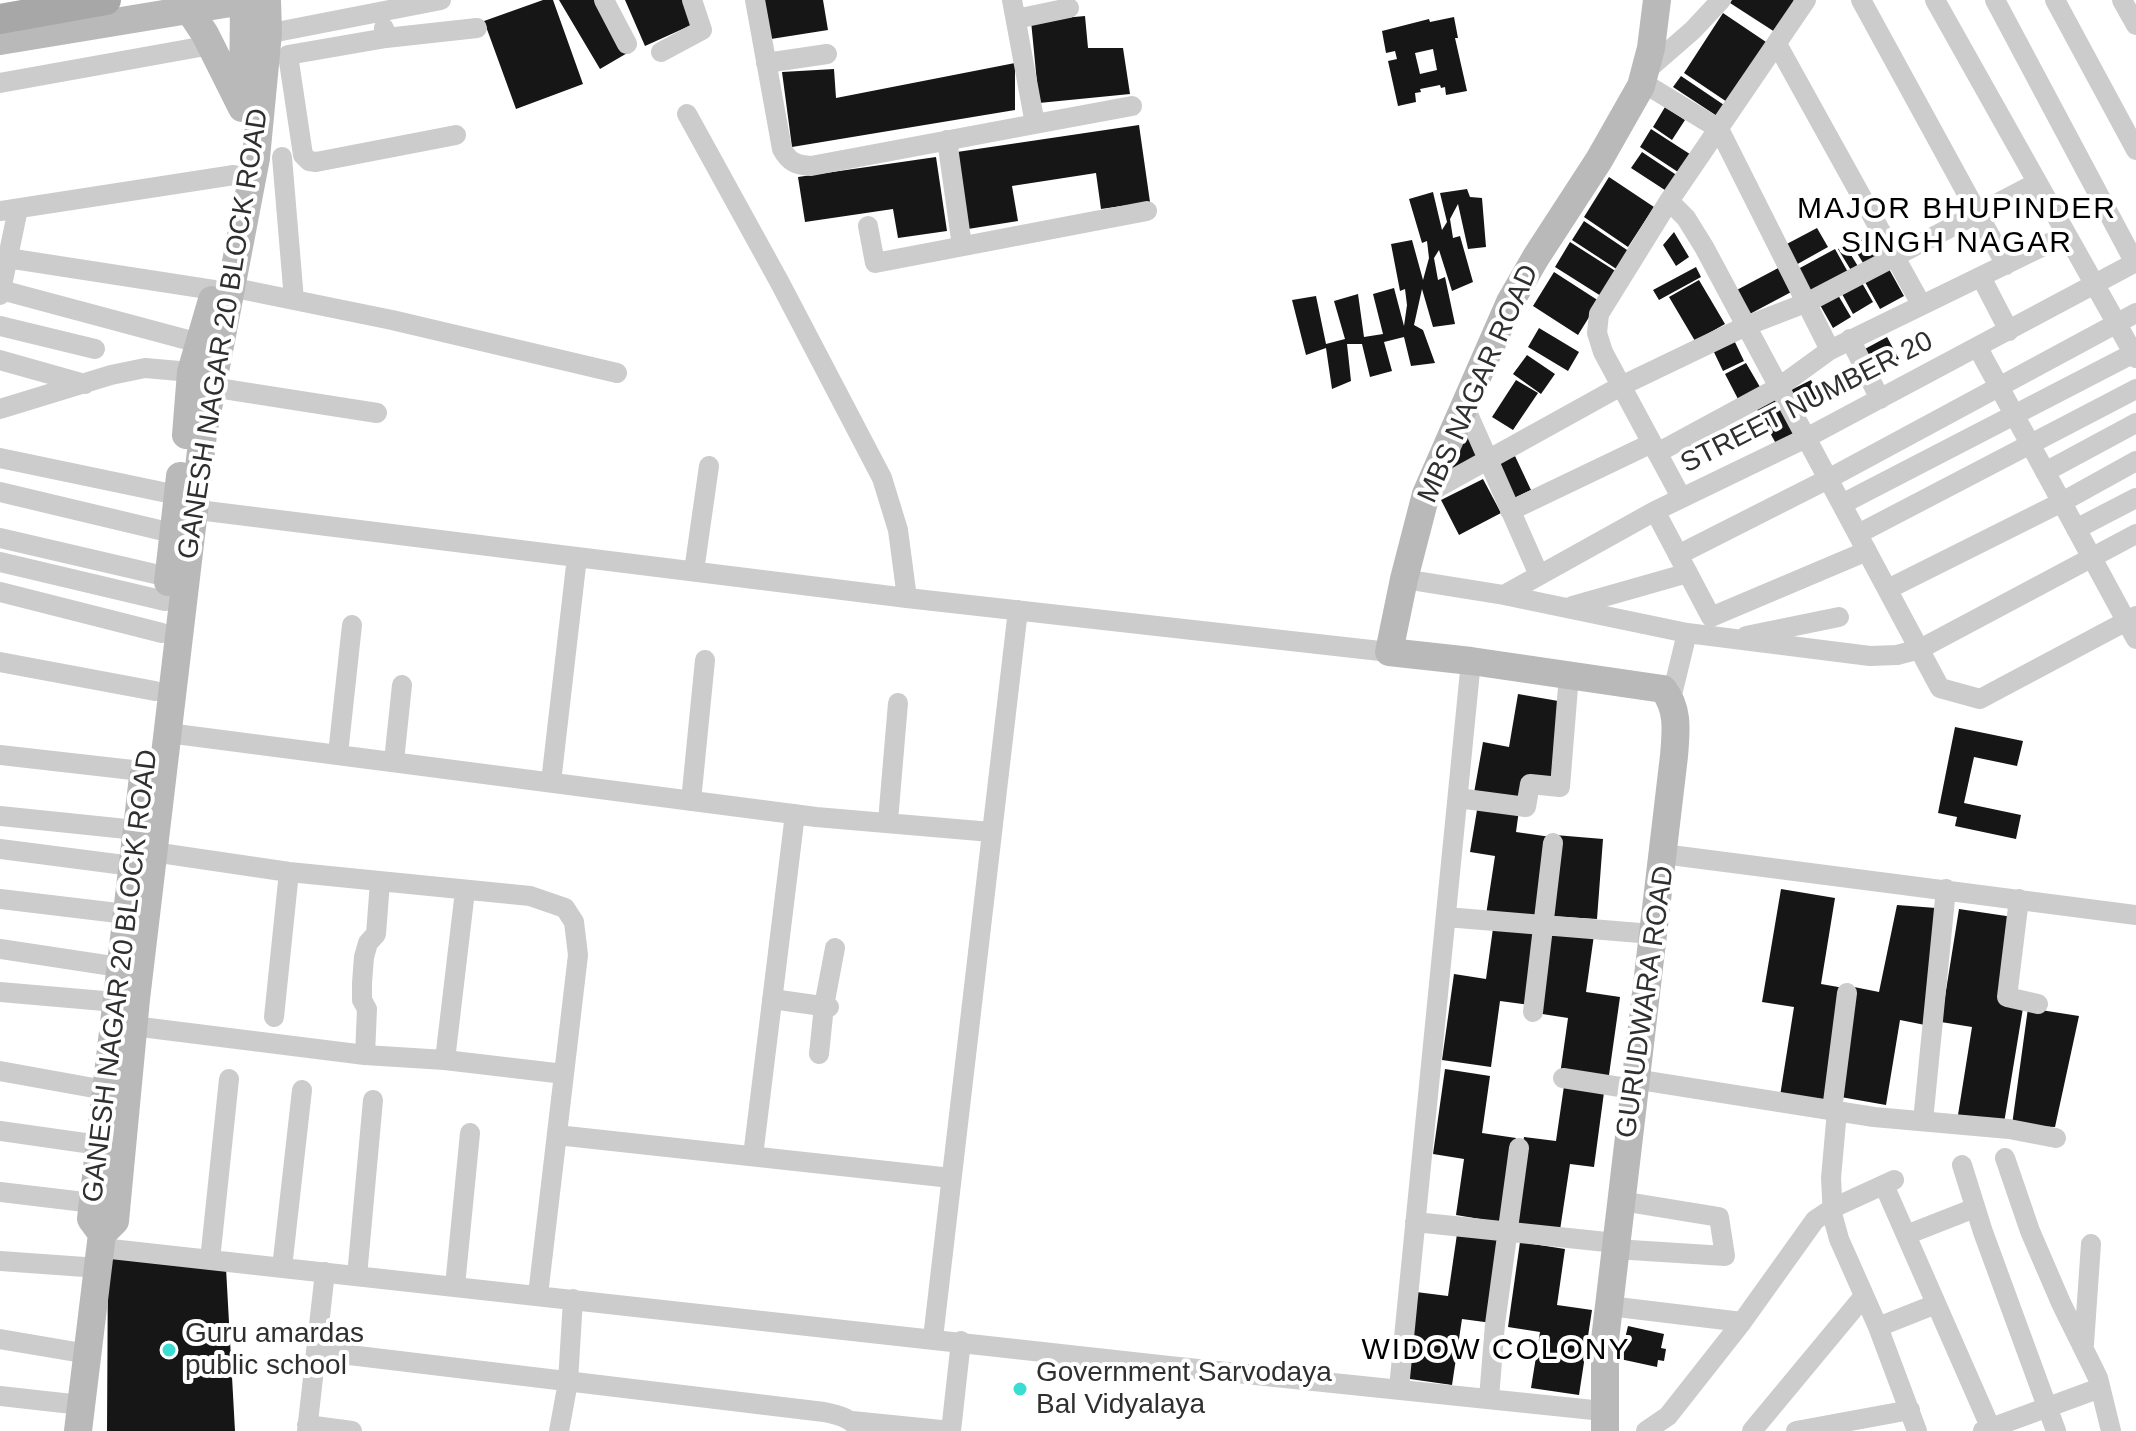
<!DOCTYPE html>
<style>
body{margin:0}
canvas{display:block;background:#fff}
</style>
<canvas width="2136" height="1431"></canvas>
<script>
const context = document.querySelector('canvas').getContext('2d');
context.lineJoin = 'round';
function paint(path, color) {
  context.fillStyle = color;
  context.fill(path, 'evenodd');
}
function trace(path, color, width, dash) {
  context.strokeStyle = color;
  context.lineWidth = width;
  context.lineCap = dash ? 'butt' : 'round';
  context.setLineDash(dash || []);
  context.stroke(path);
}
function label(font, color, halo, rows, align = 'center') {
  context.font = font + ' Arial,sans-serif';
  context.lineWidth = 8;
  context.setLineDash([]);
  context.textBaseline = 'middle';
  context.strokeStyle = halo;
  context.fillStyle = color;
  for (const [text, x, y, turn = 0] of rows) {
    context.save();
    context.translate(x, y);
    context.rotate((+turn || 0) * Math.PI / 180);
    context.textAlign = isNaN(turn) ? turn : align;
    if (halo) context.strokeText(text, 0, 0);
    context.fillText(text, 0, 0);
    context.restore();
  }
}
paint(new Path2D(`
 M543,0H553L583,84L516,109L484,21Z
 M559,0H599L629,52L600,69Z
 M625,0H688L698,22L645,46Z
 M764,0H823L828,30L771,39Z
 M1732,0H1793L1798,3L1778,34L1730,3Z
 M1723,13L1769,44L1730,104L1684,73Z
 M1085,16L1088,48H1123L1130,94L1039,103L1031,21Z
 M1454,17L1458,38H1455L1467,91L1446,95L1445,87L1441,88L1440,85L1420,89L1421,92L1415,93L1416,102L1398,106L1388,61L1397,59L1395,51L1386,53L1382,31L1429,19L1430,22ZM1433,49L1437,70L1420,74L1415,53Z
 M1015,63V110L792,147L782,72L834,69L836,98Z
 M1681,76L1727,107L1720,118L1673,87Z
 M1665,107L1685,120L1672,140L1653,127Z
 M1139,125L1150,202L1101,209L1096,173L1012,186L1018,221L968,229L957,152Z
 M1651,129L1696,158L1684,176L1640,147Z
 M1642,152L1681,178L1671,194L1631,168Z
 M936,157L947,231L898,238L893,209L805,222L798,177Z
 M1609,177L1654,207L1628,247L1584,217Z
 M1467,189L1470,197L1482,198L1486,247L1468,249L1458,204L1450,219L1453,238L1460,236L1473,282L1452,291L1439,250L1434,258L1438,280L1445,277L1455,324L1433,327L1422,289L1414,325L1423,330L1435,363L1411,366L1404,337L1384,342L1392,371L1370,377L1362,344H1347L1351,381L1332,389L1326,348L1306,355L1292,300L1316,296L1326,344L1345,339L1334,301L1358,294L1364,337L1383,334L1373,294L1394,288L1404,326L1407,305L1405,289L1400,291L1391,244L1412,240L1423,280L1429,258L1427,241L1422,243L1409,199L1433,192L1442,230L1447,222L1440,193Z
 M1584,221L1630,252L1618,270L1572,240Z
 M1817,228L1828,247L1794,266L1783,246Z
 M1871,230L1885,254L1865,266L1850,242Z
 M1674,232L1689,257L1676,266L1663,245Z
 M1570,242L1617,272L1601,296L1555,267Z
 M1845,245L1859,268L1852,272L1838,249Z
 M1835,249L1849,274L1811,294L1798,269Z
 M1782,266L1795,290L1746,316L1733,292Z
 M1696,267L1701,277L1659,300L1653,290Z
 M1889,269L1904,296L1880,309L1865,282Z
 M1554,272L1599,301L1578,335L1533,306Z
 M1699,280L1725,324L1695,341L1669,297Z
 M1862,283L1873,302L1853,314L1842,294Z
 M1838,295L1851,317L1833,328L1820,305Z
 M1539,328L1579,352L1568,371L1528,347Z
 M1887,337L1899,359L1875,372L1863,350Z
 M1733,338L1744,361L1723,371L1712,348Z
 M1527,355L1555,374L1541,394L1513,374Z
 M1746,363L1760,387L1738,399L1725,374Z
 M1516,380L1538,393L1513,430L1492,417Z
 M1811,380L1820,397L1796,409L1787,392Z
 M1777,390L1802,435L1779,449L1754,404Z
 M1469,434L1483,460L1453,476L1442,458Z
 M1515,456L1531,490L1514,498L1498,464Z
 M1483,479L1501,513L1459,535L1441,500Z
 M1518,694L1564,702L1551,780L1523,802L1474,793L1483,742L1509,747Z
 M1955,727L2023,741L2017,766L1974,757L1964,803L2021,815L2016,839L1955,826L1957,817L1938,813Z
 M1478,804L1519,810L1516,832L1551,837L1538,923L1486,915L1495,856L1470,852Z
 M1555,835L1603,839L1597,919L1549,916Z
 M1781,889L1835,898L1821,984L1844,988L1825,1103L1780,1096L1794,1007L1762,1002Z
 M1897,905L1936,908L1925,1025L1900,1020L1886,1105L1835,1096L1854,987L1879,992Z
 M1959,909L2013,917L2000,1004L2023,1008L2004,1123L1958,1115L1972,1027L1941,1022Z
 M1494,921L1541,928L1530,1005L1500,1001L1491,1067L1442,1060L1454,974L1486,979Z
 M1549,928L1594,935L1586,992L1620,997L1608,1082L1560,1075L1568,1018L1536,1013Z
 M2028,1008L2079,1016L2055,1127L2012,1125Z
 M1445,1069L1490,1076L1482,1133L1516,1138L1504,1223L1456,1215L1464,1159L1433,1154Z
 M1565,1079L1605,1085L1594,1167L1570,1164L1560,1230L1511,1223L1524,1137L1556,1141Z
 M1457,1234L1503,1241L1492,1323L1462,1319L1452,1385L1403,1378L1416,1292L1448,1296Z
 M1520,1242L1565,1249L1557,1305L1592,1310L1579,1395L1531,1388L1540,1332L1508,1327Z
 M108,1253L226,1268L235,1431H107Z
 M1628,1326L1664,1334L1661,1348L1666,1349L1664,1361L1658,1360L1657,1367L1620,1359Z`), '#161616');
trace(new Path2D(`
 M604,0L627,44
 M755,0L782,149C789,162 796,165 811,166L1035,124L1012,0
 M1861,0L2006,265
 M1935,0L2136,358
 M1995,0L2135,263
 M2055,0L2136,150
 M2122,0L2136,25
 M1016,19L1069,8
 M384,28L386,38L477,28
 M256,36L441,0
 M386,38L288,55L303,155L309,161L316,162L456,135
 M1777,44L1921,304
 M661,52L702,30L692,0
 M766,63L827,54
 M1647,70L1693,30L1721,0
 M1642,82L1719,129L1830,350L2066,235
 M0,83L211,45
 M687,114L780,283L882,478L898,530L907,598
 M1035,124L1132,106
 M947,140L962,246
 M282,157L294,300
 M1669,201L1686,218L1704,247L1940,688L1980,699L2136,616
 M0,211L234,175
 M868,226L875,263L1147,211
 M7,258L214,290
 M1981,277L2009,331
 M230,287L392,320L617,373
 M1,290L199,343
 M0,295L18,209
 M0,326L95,349
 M1850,339L1880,399
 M1978,348L2136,639
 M0,360L85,384
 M211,387L377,413
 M1464,405L1539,575
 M0,409L111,375L145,368L191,372
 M1657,453L1779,387L1830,350
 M0,458L177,495
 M2045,472L2136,423
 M0,492L172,533
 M1426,494L1621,386L1746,326L1808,302L2036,183
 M1681,497L1603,352L1597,333L1599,314L1669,201L1806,0
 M1842,504L2136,352
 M182,508L907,598L1389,652
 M1510,511L1652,443
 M1655,511L1711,617L1867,551
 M2076,529L2136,498
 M1858,534L2136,389
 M0,538L168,577
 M1678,555L1828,479L2136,313
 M0,562L165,601
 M694,571L709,466
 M1404,579L1504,595L1687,633L1870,656L1897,655L1920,649L2136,534
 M1888,589L2062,502L2136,461
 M0,592L162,633
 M1504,595L1655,511L1806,438L2136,262
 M1572,606L1688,573
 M1746,636L1839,617
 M0,662L155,691
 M1671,699L1687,633
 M168,733L816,817L991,832
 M338,754L352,625
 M0,755L159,773
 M394,761L402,685
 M551,782L577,557
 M1458,798L1526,807L1530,784L1560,787L1569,675
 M691,801L705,660
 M0,816L136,830
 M888,821L898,703
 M0,849L132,866
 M153,852L289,872L530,896L565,908L574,922L578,955L538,1295
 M1663,854L2136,915
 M380,882L376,934L368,943L364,957L362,983V1000L367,1009L365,1055L445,1060L564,1074
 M0,899L126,914
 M2019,899L2007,997L2038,1004
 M1446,917L1652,934
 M0,949L119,967
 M0,992L127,1003
 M772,999L829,1007
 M1533,1012L1553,843
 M274,1017L289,872
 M133,1026L365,1055
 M819,1054L824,1006L835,948
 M445,1060L465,891
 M0,1071L105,1090
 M1563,1078L1633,1089
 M1634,1079L1874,1117L2009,1129L2056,1138
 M1832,1110L1847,993
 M1837,1111L1831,1178L1833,1217L1839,1239L1878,1327L1917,1431
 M1923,1121L1946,889
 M0,1131L99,1145
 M557,1135L951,1178
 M753,1156L795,814
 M2005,1158L2030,1231L2061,1303L2098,1378L2111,1431
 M1962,1165L1983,1232L2056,1431
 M1884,1185L1992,1431
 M0,1192L93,1203
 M1415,1222L1616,1243
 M1906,1235L1975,1208
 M102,1248L1169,1366L1603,1411
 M1615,1249L1725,1256L1719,1217L1621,1201
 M210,1260L229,1079
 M0,1261L99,1268
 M282,1268L302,1090
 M357,1276L373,1100
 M455,1286L470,1133
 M1609,1306L1742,1322L1668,1416L1646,1431
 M1742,1322L1815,1220L1833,1208L1894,1180
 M1878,1327L1936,1304
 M933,1338L1018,610
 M0,1339L88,1354
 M2084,1344L2091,1244
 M316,1351L824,1412C840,1415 850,1418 861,1431
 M1399,1388L1471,661
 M0,1396L81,1405
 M1489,1398L1495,1324L1519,1148
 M852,1421L951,1431
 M307,1425L352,1431
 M307,1431L325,1272
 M559,1431L568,1382L573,1299
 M951,1431L961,1341
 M1752,1431L1864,1296
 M1796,1431L1910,1410
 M1983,1431L2100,1388`), '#ccc', 20);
trace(new Path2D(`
 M189,10L205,34L242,108
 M0,41L249,0
 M243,105L244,1
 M186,435L191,372L212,300
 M168,582L180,476
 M102,1234L115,1221L136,999L203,434L256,158L268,33L267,0
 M102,1234L91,1219L143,777
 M78,1431L102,1234
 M1605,1431V1340L1674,756C1676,731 1679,709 1663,689L1471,661L1389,652L1404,579L1426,494L1510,302L1536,257L1599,160L1641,86L1651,48L1657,0`), '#b9b9b9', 28);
trace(new Path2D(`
 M0,19L106,0`), '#a7a7a7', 30);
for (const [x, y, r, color] of [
 [169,1350,8,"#3addd2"],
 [1020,1389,8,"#3addd2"]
]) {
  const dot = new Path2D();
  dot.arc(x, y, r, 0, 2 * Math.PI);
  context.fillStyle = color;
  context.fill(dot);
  trace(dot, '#fff', 3);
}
label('28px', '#2f2f2f', '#fff', [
 ["GANESH NAGAR 20 BLOCK ROAD",224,334,-81],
 ["MBS NAGAR ROAD",1479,384,-66],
 ["STREET NUMBER 20",1807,403,-27],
 ["GANESH NAGAR 20 BLOCK ROAD",121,976,-83],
 ["GURUDWARA ROAD",1646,1002,-82]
]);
label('28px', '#2f2f2f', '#fff', [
 ["Guru amardas",185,1334],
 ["public school",185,1366],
 ["Government Sarvodaya",1036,1373],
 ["Bal Vidyalaya",1036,1405]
], 'left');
context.letterSpacing = '2px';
label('30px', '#000', '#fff', [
 ["MAJOR BHUPINDER",1957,210],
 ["SINGH NAGAR",1957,244],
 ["WIDOW COLONY",1496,1351]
]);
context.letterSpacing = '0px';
</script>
